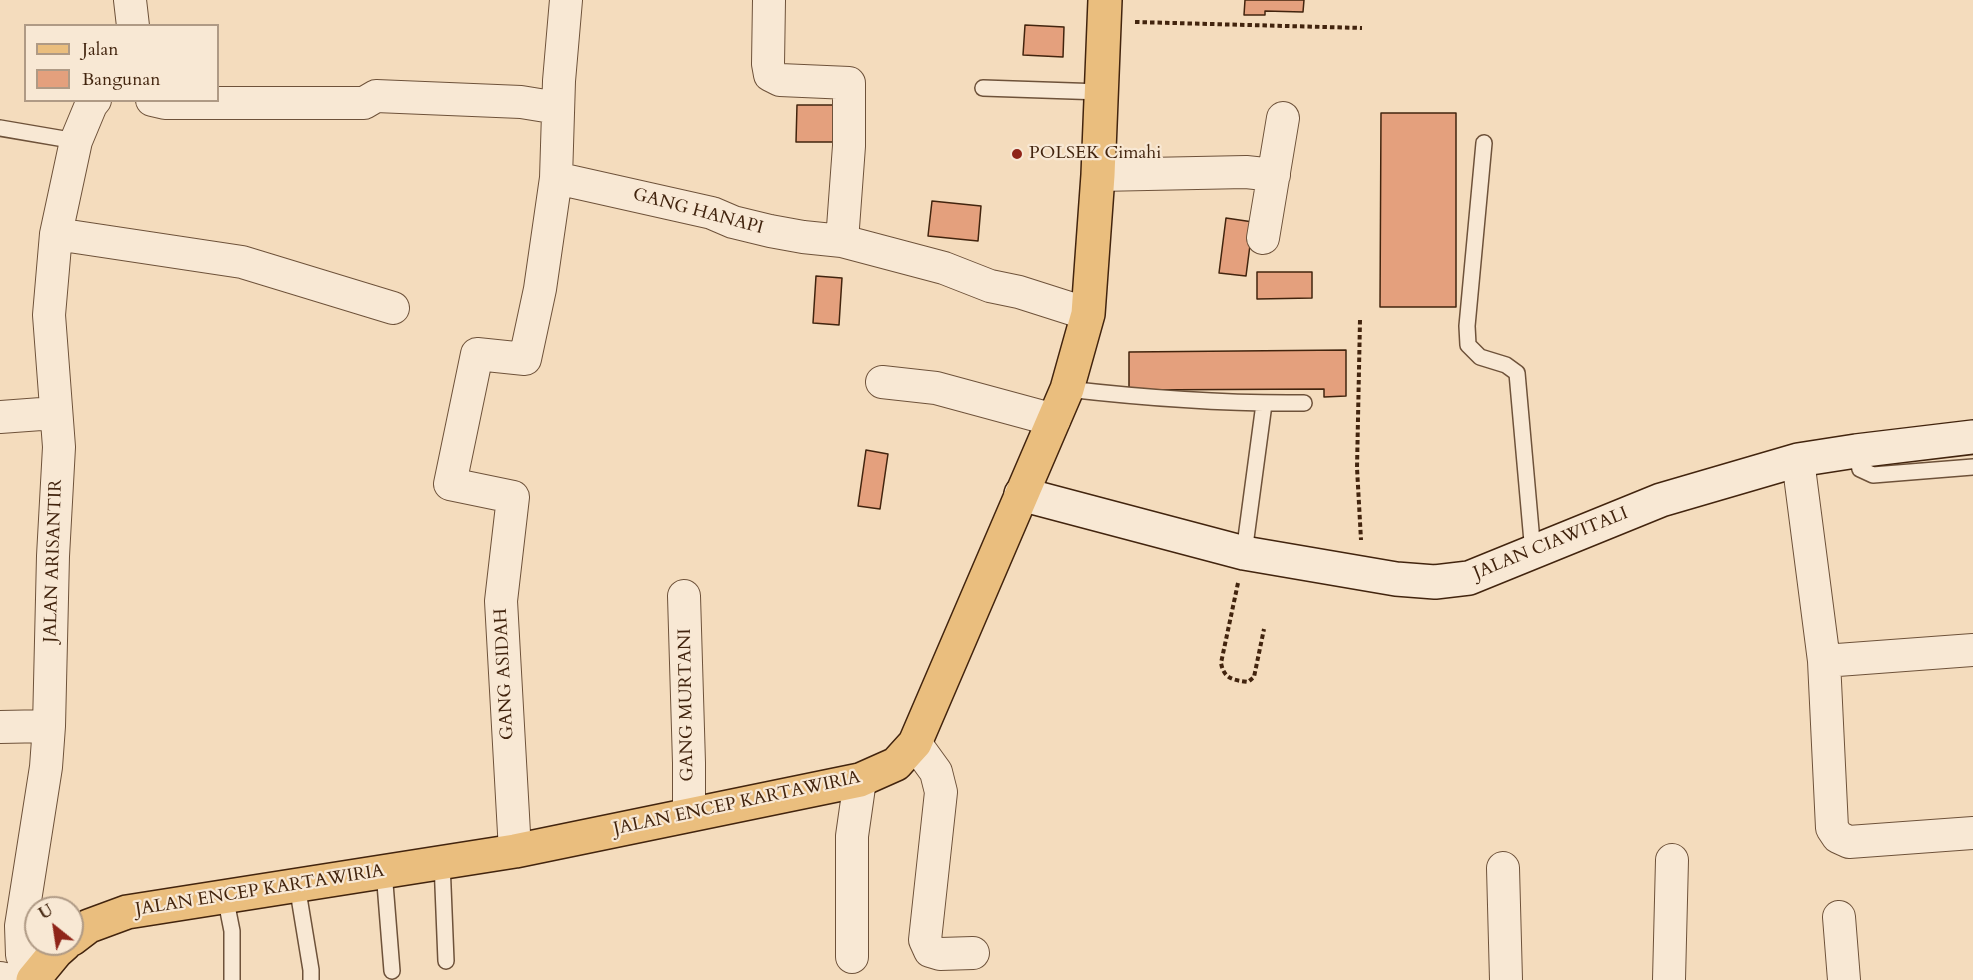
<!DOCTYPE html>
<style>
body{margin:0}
#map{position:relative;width:1973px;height:980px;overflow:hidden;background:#f4dcbd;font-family:Cardo,serif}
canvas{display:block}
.legend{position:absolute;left:24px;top:24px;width:195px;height:78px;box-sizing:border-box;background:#f8e8d4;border:2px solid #af9a85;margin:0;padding:8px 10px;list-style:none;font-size:18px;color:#42240e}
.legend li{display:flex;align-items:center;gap:12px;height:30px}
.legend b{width:30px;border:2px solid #af9a85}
.north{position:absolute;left:24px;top:896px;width:60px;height:60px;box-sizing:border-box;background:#f8e8d4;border:2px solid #af9a85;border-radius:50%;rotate:330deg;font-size:16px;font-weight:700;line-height:24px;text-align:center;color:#42240e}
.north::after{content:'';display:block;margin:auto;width:21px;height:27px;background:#8f2418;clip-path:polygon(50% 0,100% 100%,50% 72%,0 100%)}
</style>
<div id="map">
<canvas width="1973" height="980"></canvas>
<ul class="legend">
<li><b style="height:8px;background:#eabe7e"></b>Jalan</li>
<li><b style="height:16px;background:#e4a07d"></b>Bangunan</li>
</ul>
<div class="north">U</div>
</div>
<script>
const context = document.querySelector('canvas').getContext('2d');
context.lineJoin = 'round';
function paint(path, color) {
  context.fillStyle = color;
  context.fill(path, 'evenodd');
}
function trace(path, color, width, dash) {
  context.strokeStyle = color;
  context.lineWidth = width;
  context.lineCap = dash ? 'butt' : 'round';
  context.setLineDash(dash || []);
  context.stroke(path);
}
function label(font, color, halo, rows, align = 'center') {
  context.font = font + ' Cardo,serif';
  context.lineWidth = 4.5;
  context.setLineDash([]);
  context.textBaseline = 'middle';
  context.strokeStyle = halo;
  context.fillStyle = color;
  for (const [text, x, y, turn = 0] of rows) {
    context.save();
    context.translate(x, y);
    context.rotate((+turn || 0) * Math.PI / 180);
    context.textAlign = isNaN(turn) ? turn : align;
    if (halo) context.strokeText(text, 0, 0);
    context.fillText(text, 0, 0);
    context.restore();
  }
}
const building = new Path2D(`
 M1245,0H1304L1303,12L1265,11V15H1244Z
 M1025,25L1064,27L1063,57L1023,55Z
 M797,105H843V142H796Z
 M1381,113H1456V307H1380Z
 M932,201L981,206L978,241L928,236Z
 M1226,218L1253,222L1246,276L1219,273Z
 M1257,272H1312V298L1257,299Z
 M816,276L842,278L839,325L813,323Z
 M1346,350V396L1324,397V389L1129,390V352Z
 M866,450L888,454L880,509L858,506Z`);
paint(building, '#e4a07d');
trace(building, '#42240e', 1.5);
const service = new Path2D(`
 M983,88L1102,92
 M0,128L76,141
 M1484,143L1467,326L1468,345L1480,357L1506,365L1517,373L1533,553
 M1067,389C1146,398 1224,404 1304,403
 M1856,451L1860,469L1873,475L1973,467
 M1244,553L1264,404
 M442,862L446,961
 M384,871L392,971
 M297,885L311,970V980
 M225,896L232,931V980`);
const minor = new Path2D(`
 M130,0L133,26
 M769,0L768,64L770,75L780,80L849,83V146L842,241
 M152,100L165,103H364L376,96L521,102L558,108
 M1098,175L1246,172L1274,175
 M556,178L712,213L733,222L770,231L803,237L842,241L944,268L990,286L1019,292L1088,314
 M56,234L242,262L393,308
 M1263,238L1283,118
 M882,382L936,388L1054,420
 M0,417L55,413
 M1798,460L1824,661L1832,828L1838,837L1849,842L1973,833
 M684,596L689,763V815
 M1824,661L1973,650
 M0,727L49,726
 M915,743L936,772L941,792L925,940L930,951L940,954L973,953
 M515,851L501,601L513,497L450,484L477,354L525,359L540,289L556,178L559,81L566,0
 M1503,868L1506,980
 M1839,917L1844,980
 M852,957V836L860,780
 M35,976L22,955L21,926L46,767L49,726L53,556L59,447L49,315L56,234L76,141L91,105L95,100
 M0,978L10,980
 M1669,980L1672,860`);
const secondary = new Path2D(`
 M1021,494L1244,553L1396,579L1435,582L1469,578L1661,500L1798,460L1856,451L1973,437`);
const primary = new Path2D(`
 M72,939L89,926L127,912L515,851L860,780L896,764L915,743L1067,389L1088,314L1098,175L1105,0
 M33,980L56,952L65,944`);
trace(service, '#6e523a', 18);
trace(minor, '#6e523a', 34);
trace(secondary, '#42240e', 36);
trace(primary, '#42240e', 36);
trace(new Path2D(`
 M1135,22L1362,28
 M1360,320L1357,468L1361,540
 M1238,583L1221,663C1224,679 1233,680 1248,682L1254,677L1264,629`), '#42240e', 4, [4.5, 3]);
trace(service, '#f8e8d4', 15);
trace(minor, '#f8e8d4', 32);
trace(secondary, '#f8e8d4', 33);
trace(primary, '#eabe7e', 33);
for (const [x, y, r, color] of [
 [1017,154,6,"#8f2418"]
]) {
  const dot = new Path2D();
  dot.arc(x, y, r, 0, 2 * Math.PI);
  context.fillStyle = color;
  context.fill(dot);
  trace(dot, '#f8e8d4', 2);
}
label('18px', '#42240e', '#f8e8d4', [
 ["POLSEK Cimahi",1029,154]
], 'left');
label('18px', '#42240e', '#f8e8d4', [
 ["GANG HANAPI",698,212,15],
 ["JALAN CIAWITALI",1551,544,-22],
 ["JALAN ARISANTIR",54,561,-88],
 ["GANG ASIDAH",505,674,-93],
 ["GANG MURTANI",687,705,-91],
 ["JALAN ENCEP KARTAWIRIA",737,804,-12],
 ["JALAN ENCEP KARTAWIRIA",260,891,-9]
]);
</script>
